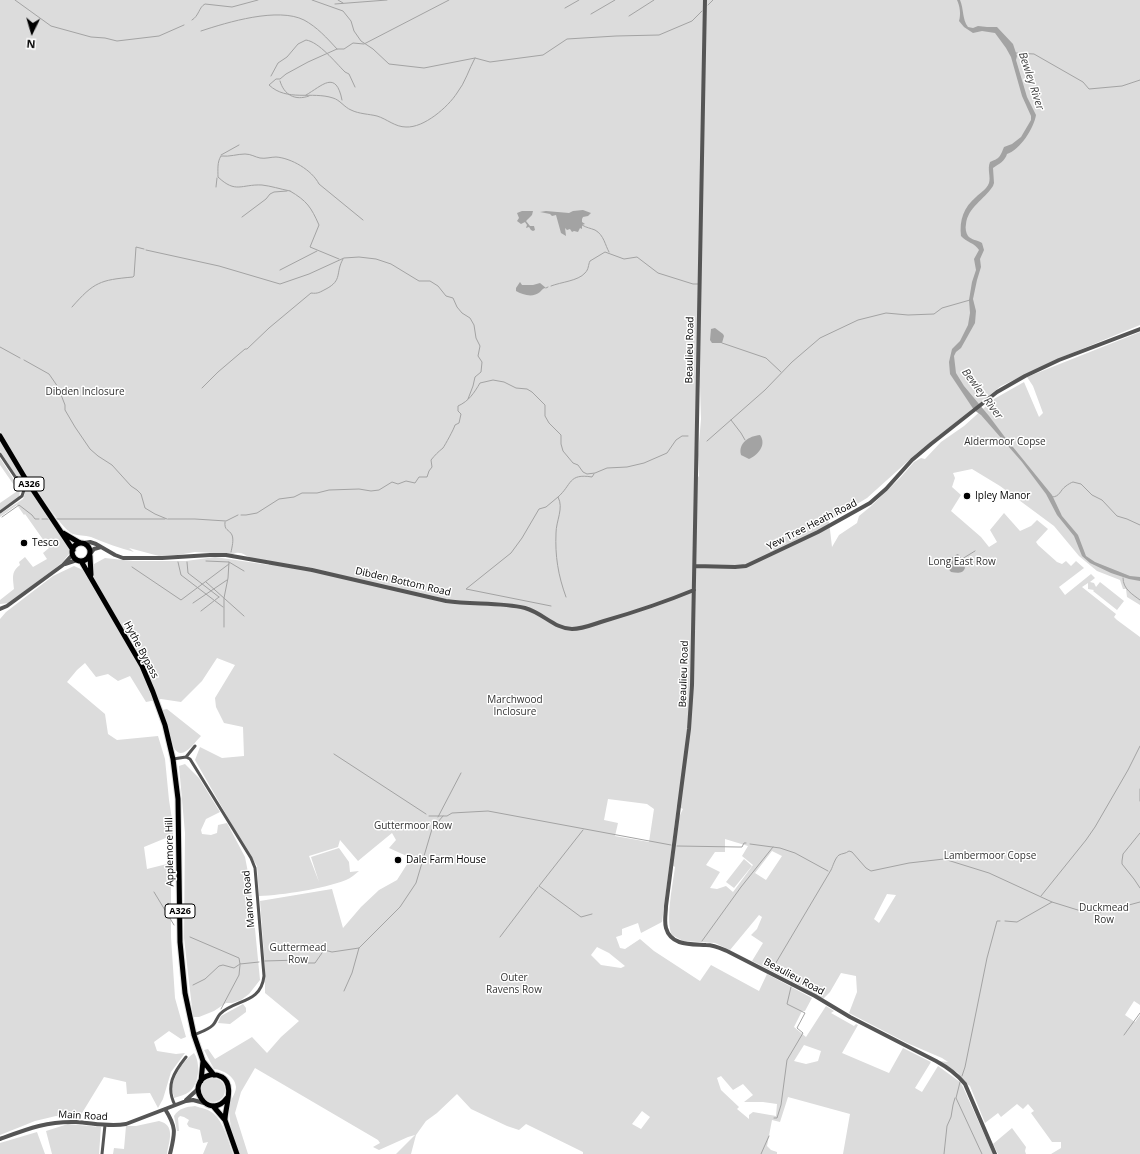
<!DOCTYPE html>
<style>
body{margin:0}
#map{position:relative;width:1140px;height:1154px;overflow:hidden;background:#fff;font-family:"Open Sans",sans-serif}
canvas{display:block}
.north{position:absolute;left:12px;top:12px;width:40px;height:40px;-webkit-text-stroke:3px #fff;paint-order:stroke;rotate:185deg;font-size:11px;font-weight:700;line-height:16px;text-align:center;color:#000}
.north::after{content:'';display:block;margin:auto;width:14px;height:18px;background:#000;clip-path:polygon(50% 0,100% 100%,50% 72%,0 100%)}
</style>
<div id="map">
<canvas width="1140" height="1154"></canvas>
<div class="north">N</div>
</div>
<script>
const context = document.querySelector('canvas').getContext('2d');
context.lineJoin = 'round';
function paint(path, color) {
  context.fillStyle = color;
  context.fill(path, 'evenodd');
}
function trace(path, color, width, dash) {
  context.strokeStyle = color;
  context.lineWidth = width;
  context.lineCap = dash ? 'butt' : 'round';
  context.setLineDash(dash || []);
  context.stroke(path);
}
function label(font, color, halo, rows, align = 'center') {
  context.font = font + ' "Open Sans",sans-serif';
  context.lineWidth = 3;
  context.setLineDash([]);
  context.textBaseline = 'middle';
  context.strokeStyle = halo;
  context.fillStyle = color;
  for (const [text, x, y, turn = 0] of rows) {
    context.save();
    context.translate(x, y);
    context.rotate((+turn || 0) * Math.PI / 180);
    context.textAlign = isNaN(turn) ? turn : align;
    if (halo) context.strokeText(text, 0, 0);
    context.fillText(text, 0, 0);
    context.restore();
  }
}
paint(new Path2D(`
 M0,0H704L695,481L699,476L698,455L701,419L699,354L706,0H1140V325L1065,356L1001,386L917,453L867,498L829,521L832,547L839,535L857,523L859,516L870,507L900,478L914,462L921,458L925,459L941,442L964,426L994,399L1024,382L1039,417L1043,413L1033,386L1027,377L1140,332V605L1127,597L1126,589H1123L1120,580L1097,571L1079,556L1054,526L1000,486L972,469L953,473L955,478L952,487L961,495L951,511L981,537L989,547L997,542L990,530L1004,513L1020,531L1031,526L1037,520L1048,529L1036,542L1038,545L1057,562L1062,564L1066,561L1071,566L1076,561L1084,568L1059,587L1065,595L1091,574L1095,578L1090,582L1094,583L1096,587L1100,582L1124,601L1117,610L1093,591L1094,590L1088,589V583L1082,587L1116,614L1114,617L1117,620L1140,637V1005L1134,1001L1125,1015L1135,1022L1140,1015V1154H1051L1061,1148V1142H1052L1031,1113L1034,1111L1028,1104L1023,1109L1017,1104L1001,1117L998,1113L985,1123L970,1086L964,1082L958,1073L939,1061L948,1062L942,1058L907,1043L849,1013L857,992L856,976L841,973L830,992L823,999L792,981L752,961L763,943L751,935L757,929L762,917L759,915L730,950L715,943L683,941L672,935C665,922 673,883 675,867L672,865L679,817L683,809L677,806L662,922L641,933L638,923L622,929V935L616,937L620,948L625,949L640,939L654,951L700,981L711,965L759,991L767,974L812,998L805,1011H802L794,1027L806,1037L826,1006L834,1011L831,1013L854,1026L856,1024L858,1025L842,1053L889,1073L903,1048L931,1062L915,1088L922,1092L938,1066L960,1082L963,1087L993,1154H843L850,1114L788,1097L780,1122L772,1120L767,1146L771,1150L777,1152V1154H583V1152L526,1124L519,1130L507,1126L471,1109L457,1094L437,1113L426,1121L416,1135L411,1154H396L415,1135L408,1137L379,1150L373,1147L380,1143L378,1140L255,1068L241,1092L235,1113L248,1154H238C234,1139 229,1124 229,1108C229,1101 236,1094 236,1087C235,1076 223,1070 214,1069L204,1050L208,1049L215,1059L252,1037L267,1053L281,1037L299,1021L265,993V968L260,901L332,889L343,928L361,907L379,890L397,880L411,858L389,848L396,840L392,833L364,856L358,861L340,840L338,847L309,856L319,882L311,857L339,848L349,862L350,872L359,871C355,874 351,878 346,880C322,889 284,895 259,896L257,866L243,844L195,760L200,747L222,758L244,756L243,727L224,723L216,707L215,698L235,665L217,658L202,681L181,702L161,699L146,702L130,676L118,681L108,674L96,677L85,663L77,670L67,682L105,714L108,734L117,740L158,736L165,759L169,800L173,826V835L144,847L147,869L171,863V937L175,998L186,1037L181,1039L169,1031L154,1042L157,1051L176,1054L185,1053L171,1072L163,1099L158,1108L150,1093L127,1094L126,1082L104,1077L79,1118L56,1116L35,1121L0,1135V619L6,612L53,576L74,566L83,570L105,558L133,561H186L215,557L269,565V562C263,560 257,560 252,558C245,556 241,550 233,554L195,552L177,555L159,556L129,548L134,552C119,548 105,543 91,537C85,535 78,536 73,534C58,528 10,448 0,431ZM608,799L647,804L654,809L649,842L615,836L618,823L604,820ZM725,839L748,846L742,856L753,865L733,892L726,886L717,889L710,888L720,872L706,865L715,852H725ZM772,851L782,856L766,880L755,873ZM887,894L896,895L879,923L874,919ZM597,947L609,953L625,966L621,968L601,965L591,955ZM804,1045L821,1051L818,1061L806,1064L794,1061ZM721,1076L733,1090L743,1084L753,1095L744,1102H763L777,1104L776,1116L753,1112L749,1115V1119L737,1109L739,1107L721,1090L717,1078ZM642,1111L650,1117L641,1129L632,1124Z
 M0,442L51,523L66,542L69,549V554L62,563L9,603L0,604V600L14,589C13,577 11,572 20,565L19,562L25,557L33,567L47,559L43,553L49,548L25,514L24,515L17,505L0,517V514L23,499L25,493L24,488L0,451Z
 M0,458L20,489L19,498L0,511V503L16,492V488L0,465Z
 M167,709L201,736C194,743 182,762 174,748L162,710Z
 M185,764L199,778L220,812L206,819L201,830L202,834L211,835L217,833L218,825L227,823L245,857L251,888L260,980L249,994L241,1000L232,1003H226L214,1011L199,1017H193L184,938L185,833L179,766Z
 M744,859L752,866L734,888L726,882Z
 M243,1004L246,1008V1012L230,1024L218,1023L221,1016Z
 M194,1053C201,1063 199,1085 189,1092C185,1095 179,1096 174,1098C174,1095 172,1092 172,1089C173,1076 184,1060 194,1053Z
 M201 1090a12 12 0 1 1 24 0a12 12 0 1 1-24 0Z
 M195,1106C201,1108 208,1109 213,1113C224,1122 228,1141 233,1154H203L208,1142L203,1143L200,1130L189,1127L187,1124L189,1120L184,1117L180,1116L178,1118L179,1131H177L174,1116C179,1108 186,1107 195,1106Z
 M159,1121C176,1125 169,1141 167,1154H113L114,1148L124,1149L126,1126H136Z
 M68,1124L101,1127L99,1154H52L46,1131Z
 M1012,1128L1026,1147L1025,1151L1026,1154H998L993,1144Z
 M37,1132L45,1154H0V1143Z`), '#dcdcdc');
paint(new Path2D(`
 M957,0H960C964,9 962,19 968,27L973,28L978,26L987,27H997L1013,44L1017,56L1016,60L1027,97L1036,115C1034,128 1020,150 1007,154C1005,161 999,164 993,168L994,183L993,186C984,200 968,207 966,224C965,228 966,233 968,236C971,240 978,240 982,243L984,250L980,259L981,267L977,280L973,299L976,311L975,323L961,348L956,352L954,356L956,373L964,386L989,416L1004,436L1052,495L1062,516L1078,535L1086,556L1095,562L1130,576L1140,577V581L1129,579L1111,573L1090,563L1082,556L1074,536L1057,515L1046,494L1022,462L981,415L974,410L950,374L949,362L952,349L960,341L968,325L970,313L969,300L972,282L976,270L974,259L979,250C975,243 966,242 961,236C959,220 964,207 976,197C981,192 986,190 989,183C991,177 987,169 990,162C1000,158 1000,157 1004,147L1012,144L1021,137L1031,120V116L1022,96L1011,57L1006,48L995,33L982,31L973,33L964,27L959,21C961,15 960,6 957,0Z
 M583,210L591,213L588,216L583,217L582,219V222L585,224L582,225V229L580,228L578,232L574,231L572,232L570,229L567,230L565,228L566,236L561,233L556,215L552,216L550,214L540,212L546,211L569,213L573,211Z
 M522,211H533L532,215L526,221L530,226H534L535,230L533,231L531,230L529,227L526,228L527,225L525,222L521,224L517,221L519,218L517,213Z
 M520,282L522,285H533L540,283L546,288C543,288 542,290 540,292C533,298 523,295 516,291V288Z
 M715,328L723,334L724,336L722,343H712L710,340L711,329Z
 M760,435C767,445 758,455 749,459L741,455C738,443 749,436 760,435Z
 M958,554L962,559L965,568C963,574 957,573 951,572L946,566C947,562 953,555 958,554Z`), '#a3a3a3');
trace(new Path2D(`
 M15,0L51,26L91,37L105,38L117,41L159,36L184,25
 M312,0L343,11L351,21L354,31L361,41L373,49L389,64L424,68L475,58L490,62L543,55L567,39L616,36L659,35L692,21L702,11
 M338,0L343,3
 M449,0L364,44L353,43L344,49H337L308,62L286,74L280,79H276L269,85C287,102 312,91 333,98C340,100 344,107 351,110C359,114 369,114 377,116C387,119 395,127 406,127C424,128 448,107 457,93C465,83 469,69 475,58
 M335,4L387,0
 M708,5L713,0
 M565,8L579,0
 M591,14L615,0
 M629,16L654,0
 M192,20C199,16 199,7 205,4L232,7L258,0
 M201,31C228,22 278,7 304,20C317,27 327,38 337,49
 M1015,53L1034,54L1083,82L1089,89L1122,86L1140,80
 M271,76L278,63L287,57L298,44L306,40C319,42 335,62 345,72L349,74L355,87
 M280,81C284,95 295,101 309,96
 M306,95C322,86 336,69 342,100
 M221,155L239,145
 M216,187L217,178
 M290,191C280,189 271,186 262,185C241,184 236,194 218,177C218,170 217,162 221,156C230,157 237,154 245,154C251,154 255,157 260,158C265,159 271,157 276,157C291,158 312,170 319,184L363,220
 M290,191C307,201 311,207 319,225L310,247L339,259
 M242,217L266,199L270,194L274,192L287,191
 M582,225C587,228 590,228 595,230C604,235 605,245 609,252
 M146,250L219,266L280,284L309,274L344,258L359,257L376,259L391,264L419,281H430L438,286L446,296L453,298L457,307L462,313L470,318L474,325L476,338L480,346L478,356L482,362L481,372L475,377L473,386L468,399
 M280,270L317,251
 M551,286C561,282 578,281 585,273C589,269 588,265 590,261L605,252L624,259L637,257L658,273L693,284H698
 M546,288L548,287
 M72,307C94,282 100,280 133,277L134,276L136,247L144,249
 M722,343L766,358L781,372
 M0,347L20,358
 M24,360L49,374L58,387L65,405V410L75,427L90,449L98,456L112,465L131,486L137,490L141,494L145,508L155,514L167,519
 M202,388L218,372L245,349H247L269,328L311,293C318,294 320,292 326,289C343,280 335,273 343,259
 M731,420L741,433L745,440
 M707,441L765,390L792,362L820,338L858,320L886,313L908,315L934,314L942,308L970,300
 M558,497C572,485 568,473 592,477L594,474
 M1052,497C1060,497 1060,490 1066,486C1067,485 1072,482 1073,482L1081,484L1092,495L1102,500L1117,516L1127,519L1140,525
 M241,515H246L257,513L279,499L294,497L302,493H317L329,490L359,489L371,491L379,490L392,482L398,484L406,481L415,483L419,477H427L429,471L432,467L431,460C435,455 438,452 443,448C445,445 454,429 455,425L459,423L461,414L458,411V406C469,401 474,393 480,383L493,380L504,382L516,388L527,389L532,392L545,405V416L549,423L561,435V444L563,451L573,463L578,465L583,472L587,474L595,473L607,468L627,467L644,463L667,453L676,440L682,436H688
 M2,517L19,505L32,515L35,519H39
 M42,519H49
 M56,519H165
 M168,519H195L226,521L238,515
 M225,522C224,531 229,529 232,535C234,540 232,547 231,552
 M962,559L975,551
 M206,561L229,562L228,578L224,598V627
 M178,562L181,575L223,607
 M187,562L188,573L219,597
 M229,562L244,571
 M132,567L181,600L229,564
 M1123,578C1123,589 1132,594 1140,600
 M206,582L244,616
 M193,603L227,580
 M551,606L466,589L511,553L522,538L539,509L546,507L558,497C564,508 556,521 556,533C555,556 558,575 566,597
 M201,611L219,597
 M334,754L426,814
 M1140,789V801
 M429,816H447L452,813L488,811L671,845
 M438,817L461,773
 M583,830L539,886L581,917L592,914
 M1140,833L1123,854L1122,861V864L1134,879L1140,888
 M750,844L780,848L795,853L828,871
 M677,846L738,847H742L744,843H746
 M154,892L174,925
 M1041,896L1086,840L1095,827L1128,770L1140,746
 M1005,921L1017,922L1052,902L1081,911L1103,912L1140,902
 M190,937L239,958L240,964L259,962
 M500,937L538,887
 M702,941L741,887L773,847
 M265,961L299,960L307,963H315L324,950L332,952L359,948L400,907L416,883L432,829L443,816
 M792,981L793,978L774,969V966L831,870C833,866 835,858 839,855C843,853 845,854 849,851L852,852L866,868L871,871L909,863L944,859L989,873L1052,902
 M193,985L205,979L219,966L223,965L234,968L240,964
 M344,991L352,973L359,948
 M221,1009L239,975L240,965
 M1124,1035L1140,1013
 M962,1076L965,1067L987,958L997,921H1000
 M960,1082L956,1098L982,1154
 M774,1118H777L781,1105L787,1060L803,1033L797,1028L805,1013L787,1004L791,987
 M761,1154L769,1136
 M944,1154L947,1126L951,1117L953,1105L955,1098`), '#a3a3a3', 1);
const primary = new Path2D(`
 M0,436L25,478L73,550
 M63,533L80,543
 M72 552a9 9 0 1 1 18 0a9 9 0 1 1-18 0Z
 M90,556L91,575
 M81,561L142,666L153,692L165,725L173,759L178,799L180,942L185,993L194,1035L203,1061L201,1081
 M203,1061L214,1075
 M213,1106L225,1120L237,1154
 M225,1120C225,1107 235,1085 222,1077C218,1075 214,1074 210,1075C183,1082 208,1123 227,1098`);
trace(primary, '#dbdbdb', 7);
trace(new Path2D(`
 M0,454L24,490L22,496L0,512
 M186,757L195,746
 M173,759L186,757L190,759L251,858L255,868L264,976C261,1004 235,999 220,1014C217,1017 216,1022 213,1025C208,1030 201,1032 194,1035
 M175,1105C165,1086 174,1072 186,1057
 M102,1154L105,1125`), '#555', 3);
trace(new Path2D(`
 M705,0L692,685L689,729L666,906C666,913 664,921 666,928C671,946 691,944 706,945C714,945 720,948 727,951L815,996L850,1017L936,1061C947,1067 957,1074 965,1084L995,1154
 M84,543L90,542L96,544L115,555L123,558H162L210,555H226L312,570L446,601C472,605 499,602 525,608C543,613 555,629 572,629C583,629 594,624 604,621C635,612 665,602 694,590
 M90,554L94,549L101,547
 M65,564L77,560
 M695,566L735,567L746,566L818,532L870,503L886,489L912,460L931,444L997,392L1025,376L1059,360L1140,329
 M0,609L7,606L63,565L73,554
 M186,1100L198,1089
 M165,1109C177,1128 175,1133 170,1154
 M0,1139C27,1129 47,1121 76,1122C93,1123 109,1127 126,1124L186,1101L193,1100L204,1103`), '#555', 4);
trace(primary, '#000', 5);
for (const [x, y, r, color] of [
 [967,496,4,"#000"],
 [24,543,4,"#000"],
 [398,860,4,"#000"]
]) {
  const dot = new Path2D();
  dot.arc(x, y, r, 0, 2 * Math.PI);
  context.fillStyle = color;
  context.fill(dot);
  trace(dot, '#fff', 1.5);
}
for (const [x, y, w] of [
 [29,484,30],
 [180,911,30]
]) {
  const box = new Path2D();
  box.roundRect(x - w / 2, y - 7, w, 14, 3);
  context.fillStyle = '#fff';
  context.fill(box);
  trace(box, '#000', 1);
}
label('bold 9px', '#000', null, [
 ["A326",29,484],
 ["A326",180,911]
]);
label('10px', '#000', '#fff', [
 ["Beaulieu Road",690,350,-89],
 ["Yew Tree Heath Road",812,525,-27],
 ["Dibden Bottom Road",403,582,13],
 ["Hythe Bypass",141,650,62],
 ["Beaulieu Road",684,674,-88],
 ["Applemore Hill",170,852,-91],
 ["Manor Road",249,899,-95],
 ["Beaulieu Road",794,977,28],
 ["Main Road",83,1116,3]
]);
label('10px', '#333', '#fff', [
 ["Dibden Inclosure",85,392],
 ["Aldermoor Copse",1005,442],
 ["Long East Row",962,562],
 ["Marchwood",515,700],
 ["Inclosure",515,712],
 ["Guttermoor Row",413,826],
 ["Lambermoor Copse",990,856],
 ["Duckmead",1104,908],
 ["Row",1104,920],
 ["Guttermead",298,948],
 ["Row",298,960],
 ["Outer",514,978],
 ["Ravens Row",514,990]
]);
label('10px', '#000', '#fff', [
 ["Ipley Manor",975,496],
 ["Tesco",32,543],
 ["Dale Farm House",406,860]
], 'left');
label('italic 11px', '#444', '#fff', [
 ["Bewley River",1031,81,72],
 ["Bewley River",982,394,53]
]);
</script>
